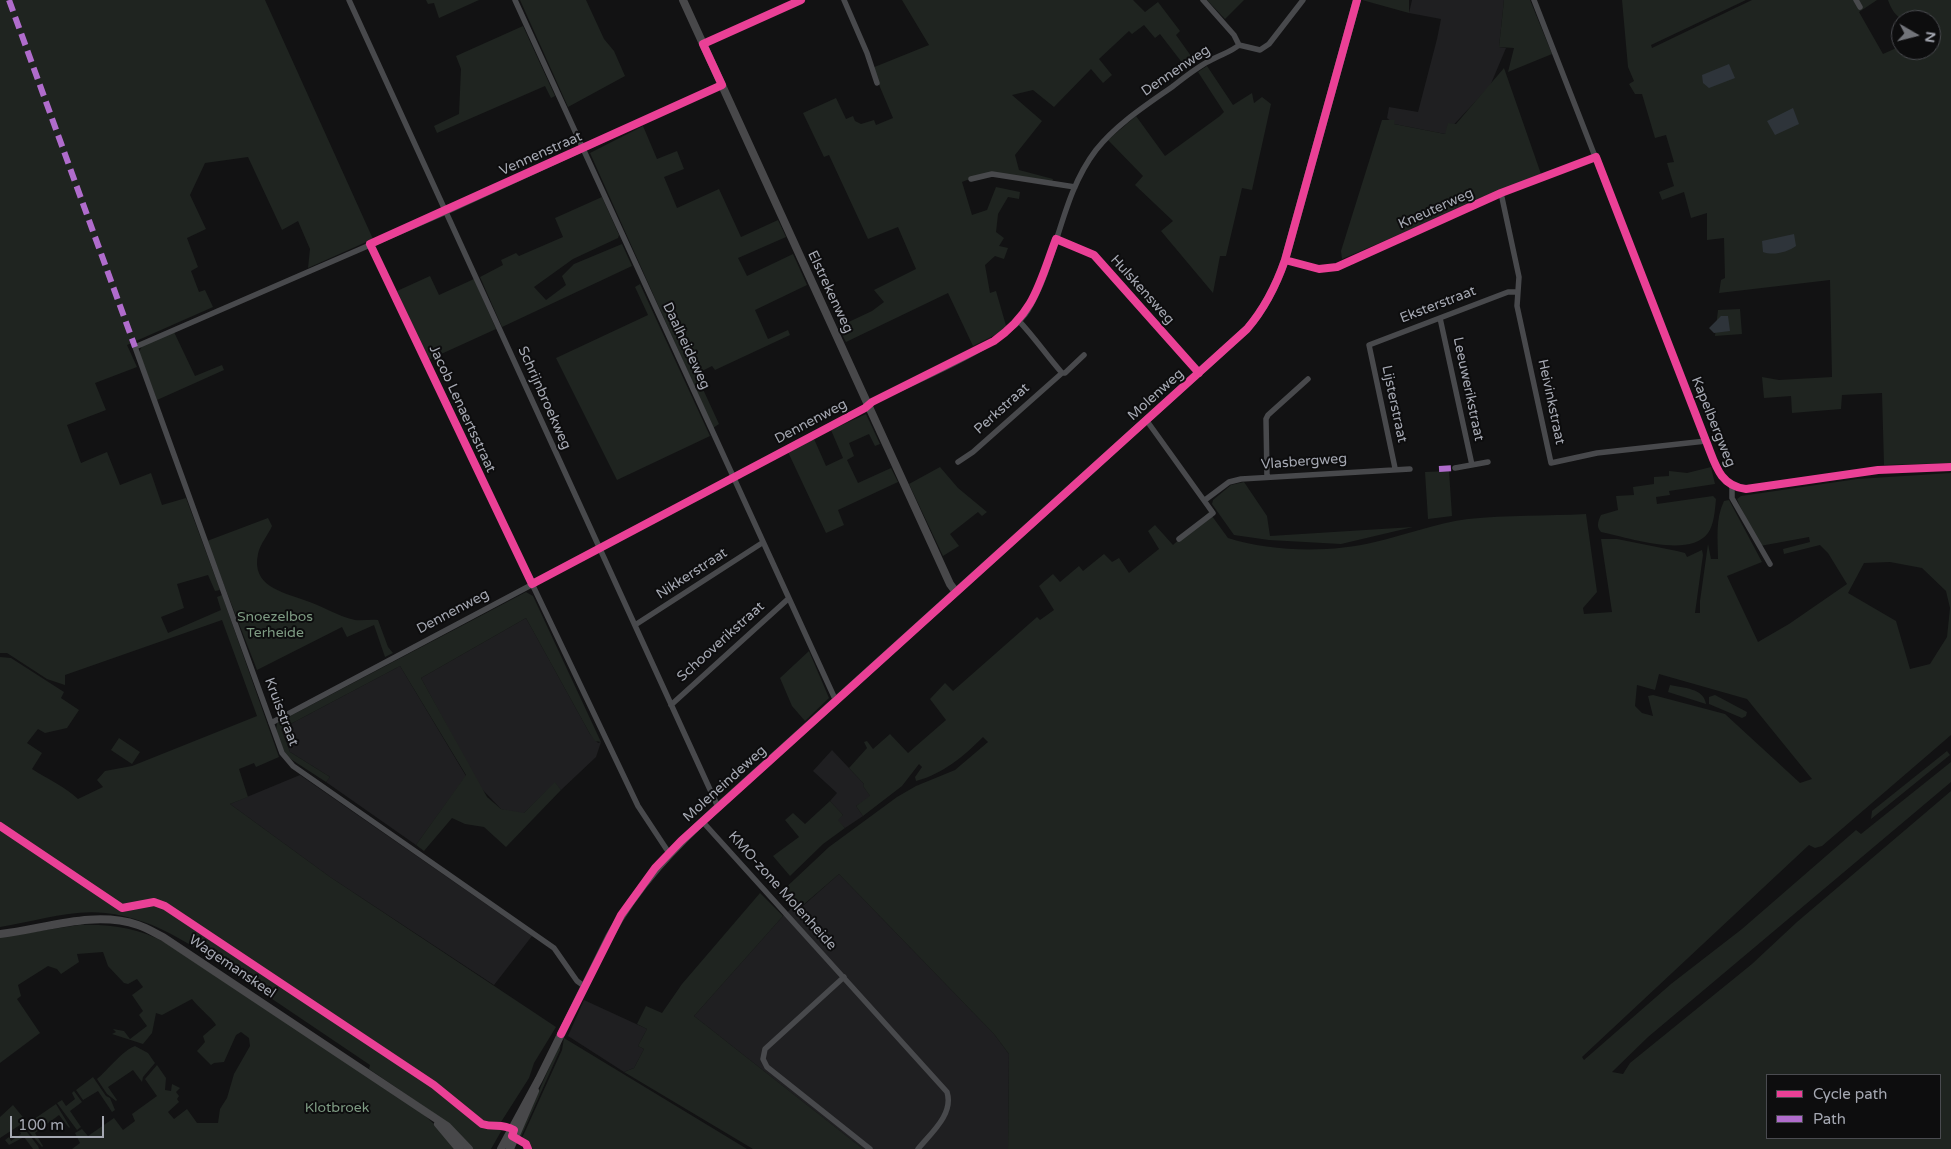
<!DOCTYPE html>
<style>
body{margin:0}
#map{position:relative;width:1951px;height:1149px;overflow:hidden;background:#121213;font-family:"Varela Round",sans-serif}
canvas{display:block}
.legend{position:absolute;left:1766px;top:1074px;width:175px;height:65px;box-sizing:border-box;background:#0d0d0e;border:1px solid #4a4b50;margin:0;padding:6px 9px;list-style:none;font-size:15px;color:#a5a8b2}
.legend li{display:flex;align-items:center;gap:10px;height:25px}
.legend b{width:25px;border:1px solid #4a4b50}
.north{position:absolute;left:1891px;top:10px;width:50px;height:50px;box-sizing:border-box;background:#0d0d0e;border:1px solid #4a4b50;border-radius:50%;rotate:98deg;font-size:14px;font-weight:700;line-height:20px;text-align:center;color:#a5a8b2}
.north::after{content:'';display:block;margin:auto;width:18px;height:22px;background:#72747a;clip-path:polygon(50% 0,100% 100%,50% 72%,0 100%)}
.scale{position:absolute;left:10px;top:1116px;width:94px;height:22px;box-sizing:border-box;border:2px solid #a5a8b2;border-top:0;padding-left:6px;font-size:15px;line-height:18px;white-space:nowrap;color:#a5a8b2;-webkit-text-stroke:4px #0d0d0e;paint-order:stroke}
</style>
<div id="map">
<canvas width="1951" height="1149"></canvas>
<ul class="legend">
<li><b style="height:6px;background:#ea4096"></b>Cycle path</li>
<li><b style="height:6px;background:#b06ccc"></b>Path</li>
</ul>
<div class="north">N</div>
<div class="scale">100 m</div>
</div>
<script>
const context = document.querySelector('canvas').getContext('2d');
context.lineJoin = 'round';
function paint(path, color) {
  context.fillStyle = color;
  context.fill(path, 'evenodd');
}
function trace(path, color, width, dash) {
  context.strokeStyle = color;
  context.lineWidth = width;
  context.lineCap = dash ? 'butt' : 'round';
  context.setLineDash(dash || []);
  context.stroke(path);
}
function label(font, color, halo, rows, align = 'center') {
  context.font = font + ' "Varela Round",sans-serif';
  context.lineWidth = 4;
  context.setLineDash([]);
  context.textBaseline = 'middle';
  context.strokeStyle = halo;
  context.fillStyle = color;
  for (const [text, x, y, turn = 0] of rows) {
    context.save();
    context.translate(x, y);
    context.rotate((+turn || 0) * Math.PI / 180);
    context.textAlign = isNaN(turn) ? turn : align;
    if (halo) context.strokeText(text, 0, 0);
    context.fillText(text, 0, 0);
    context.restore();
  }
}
paint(new Path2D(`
 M1412,0H1504L1499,47L1506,48L1490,86L1445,134L1394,124L1387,118L1389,107L1418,112L1437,39L1441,19L1409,13Z
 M526,618L590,734L598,743L601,742L596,757L561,790L555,783L524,813L516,814L501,809L480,787L421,678Z
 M400,666L466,776L416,845L326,782L330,777L290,752L281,729Z
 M832,750L864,784L863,786L871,797L856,806L863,816L845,828L837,820L843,815L830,801L837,793L813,771Z
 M300,775L532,936L494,985L330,877L230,804Z
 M839,874L994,1034L1009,1054L1008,1149H863L694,1016L783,916L792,908L796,912Z
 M584,1000L647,1029L638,1046L644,1049L634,1068L624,1072L568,1036Z`), '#1f1f21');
paint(new Path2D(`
 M0,0H265L373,239L308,268L310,249L298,221L282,230L248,157L205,163L190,195L206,229L187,238L198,267L191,271L199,292L205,290L213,307L127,345L137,367L95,383L106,410L67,425L81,463L107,452L120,485L151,473L162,505L186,498L220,590L215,591L208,575L177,584L184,608L161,617L168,633L221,610L217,597L222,595L279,757L256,767L254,763L239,769L248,797L230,804L330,877L556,1027L534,1063L529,1078L501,1122H496L488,1127L499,1126L503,1128L491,1149H472L431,1111L369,1069L370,1065C328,1037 286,1008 244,980C201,952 158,918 105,913C71,909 33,922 0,927V657L11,658L64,692L61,698L79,710L67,728L45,733L38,729L27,743L42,753L32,769C46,778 67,788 78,799L103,787L97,780L105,771L132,766L257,716L222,620L65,675V685L47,679L7,653H0Z
 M426,0H479L439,18L434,3L428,4Z
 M520,0H586L604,39L614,51L625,76L568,107Z
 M902,0H1133L1145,12L1158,2L1180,31L1176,35L1196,63L1187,69L1160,34L1155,38L1144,25L1132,34L1129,31L1099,59L1112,75L1103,83L1091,69L1054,107L1033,90L1012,95L1042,121L1015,155L1019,170L1053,179L1052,182C1021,177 992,169 962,182L972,215L987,210L996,187L1020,192L1019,199L1008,197L998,214L996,232L1004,238L999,246L1008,248L1004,259L995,256L985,265L990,293L996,291L1007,329L973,346L948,293L846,342L838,327L872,311L884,302L874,290L916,269L898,227L868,239L829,155L824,157L803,113L836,98L846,119L853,116L855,121L861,124L874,120L876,125L893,118L872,68L929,45Z
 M1207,0H1244L1225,19Z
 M1362,0H1409V13Z
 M1504,0H1530L1552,54L1508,72L1514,48L1499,47Z
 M1622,0H1746L1651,45L1652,48L1752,0H1877L1859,12L1883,54L1901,46V50H1931V20C1908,20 1897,25 1888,0H1951V463L1884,465L1882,393L1842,395L1841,409L1792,413L1791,396L1764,398L1762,377L1779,380L1832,377L1830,280L1719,293L1721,280L1725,278L1724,238L1707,240V213L1691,218L1684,192L1662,200L1659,192L1674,186L1667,163L1674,162L1666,135L1655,138L1642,94H1635L1629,84L1634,81L1628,67Z
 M523,26L555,96L551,98L545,86L437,133L434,126L459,114L461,69L456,56Z
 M1207,66L1233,105L1252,93L1254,103L1262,97L1271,104L1252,190L1242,188L1226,256H1220L1213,293L1161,231L1173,221L1135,185L1143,176L1108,140L1136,116L1165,156L1220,116L1224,112L1198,72Z
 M1504,68L1541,174L1342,259L1341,251L1382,120H1395L1394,124L1445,134L1448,123L1456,124Z
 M643,126L657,159L677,151L684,169L664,177L677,208L719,189L741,237L778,220L786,237L738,258L747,276L793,254L807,285L755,310L768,339L788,330L790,335L715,370L712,366L696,374L719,424L713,428L590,153Z
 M602,197L619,235L618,238L573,259L534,287L546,300L566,285L562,276L574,264L622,244L632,266L502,327L480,277L503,265L501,260L516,253L519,256L563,237L555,218Z
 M430,276L439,295L474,279L496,329L428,360L397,291Z
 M640,284L710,436L617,480L556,358L648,315L635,287Z
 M1740,309L1742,334L1715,336L1718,310Z
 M174,332L195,376L222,365L224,370L157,400L139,352L142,346Z
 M866,414L880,444L875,446L869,434L849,443L854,456L847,460L858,483L891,468L898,482L838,510L844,525L826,533L788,452L814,439L826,466L843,458L831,430Z
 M940,467L958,488L987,512L982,516L978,512L950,534L959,546L943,556L909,484Z
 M1711,467L1715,484L1669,491L1670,495L1656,497L1657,504L1713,496L1716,499C1715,510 1714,525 1708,533C1689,559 1627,537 1601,532C1596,527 1598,521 1601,515L1618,510L1616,496L1634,495L1633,487L1654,484V477L1669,476V471L1687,473Z
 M1449,471L1452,516L1428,519L1425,472Z
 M1951,473V735L1822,846L1815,848L1809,845L1582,1057L1584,1060L1671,984L1742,929L1856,830L1861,834L1951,762V782L1648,1037L1612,1072L1623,1074L1630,1063L1752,964L1797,922L1951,791V1149H1008L1009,1054L994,1034L839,874L795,912L779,894L829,847L897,797L916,786L955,770L988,742L983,737C964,756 943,774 916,781L915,777L922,767L919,764L902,786L863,816L856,806L870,796L863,786L864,784L849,768L867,748L864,742L867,741L873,749L890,734L908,753L946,720L930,699L945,683L953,691L1037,617L1040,620L1054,610L1039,586L1053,574L1060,582L1079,566L1083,571L1104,554L1112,562L1119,558L1129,573L1159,549L1148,531L1155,525L1173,545L1209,512L1228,538C1271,552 1331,553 1375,542C1405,535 1437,523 1468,519C1507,515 1547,516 1586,514L1597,592L1583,608L1584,614L1612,612L1601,539H1617L1677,551L1685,553L1687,557L1702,550L1703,555L1695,613H1700V601L1708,544L1711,559H1718C1718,540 1715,519 1724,501L1729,500L1762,562L1727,576L1758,642L1789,624L1847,584L1828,553L1820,545L1784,554L1783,549L1810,542L1809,537L1760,546L1739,504L1737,499L1741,496L1857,479ZM1890,562L1922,568L1946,591L1950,608L1947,637L1930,664L1910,669L1896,621L1848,593L1864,563ZM1659,674L1747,699L1812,779L1800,783L1725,714L1653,695L1648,696L1653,716L1642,713L1635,706L1637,685L1655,690ZM1767,1075H1940V1138H1767Z
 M1244,482L1267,516L1270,536L1413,527L1341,544L1269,540L1234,535L1212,504L1213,500L1231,485Z
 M268,518L272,526C268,535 260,544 258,554C251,586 282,592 304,600C321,605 337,616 355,620C363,621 370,619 378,620L388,647L393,653L385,657L374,625L347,637L342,627L257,670L207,541Z
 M526,592L533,596L601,742L595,741L590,734L526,618L421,678L487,797L501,809L524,813L555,782L561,790L506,847L484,827L465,824L452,818L424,851L416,845L466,775L400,666L281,729L290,752L330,777L326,782L286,756L276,731L277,723Z
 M809,651L829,698L805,721L792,706L780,678Z
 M1670,685C1683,688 1704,688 1706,704L1668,692Z
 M1715,695L1747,712L1746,716L1742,718L1709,704V697Z
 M119,738L140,752L132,764L111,750Z
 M1947,751L1950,755L1871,819L1872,811Z
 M830,801L843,815L838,820L845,828L823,844L790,876L773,856L799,837L785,820L793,813L805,824Z
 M760,893L783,916L694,1016L863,1149H753L624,1072L634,1068L644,1049L638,1046L647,1029L637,1024L646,1006L662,1013L682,984Z
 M79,925C111,924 138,928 166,943L422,1113L445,1134L456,1149H72L80,1143L74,1131L75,1133L82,1129L88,1136L114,1118L123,1130L135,1121L132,1114L157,1096L145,1079L157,1065L166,1078L165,1090L171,1091L172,1084L180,1088L176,1092L179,1096L177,1099L179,1102L168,1112L174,1119L187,1109L197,1123H218L220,1109L227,1098L234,1074L250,1046L249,1038L241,1032L236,1035L224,1062L214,1063L211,1065L197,1051L205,1042L203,1036L216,1025C214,1020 198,1007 192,999L162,1015L156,1013L152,1033L143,1044L112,1034L116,1032L113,1029L124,1031L130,1039L147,1026L139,1015L143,1011L132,995L143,987L137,979L128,984L124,983L108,966L103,952L77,954L79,962L61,974L57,969L48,966L18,985L21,996L17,999L40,1033L0,1063V937Z
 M564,1038L747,1149H530L522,1138L562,1050Z
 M561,1041L560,1050L520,1139L518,1138Z
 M135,1046L148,1053L155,1063L143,1077L142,1082L133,1070L108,1087L117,1100L116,1101L107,1094L97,1079C107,1071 123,1050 135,1046Z
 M93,1077L106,1096L110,1098L115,1110L112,1112L98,1091L83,1100L76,1090Z
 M74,1091L82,1102L70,1111L81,1127L77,1130L57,1103L62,1100L66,1106L75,1099L72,1093Z
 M56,1104L70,1127L69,1128L59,1115L35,1133L43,1146L42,1147L24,1126Z
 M13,1105L26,1121L0,1138V1117Z
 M23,1127L38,1146L39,1149H33L24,1137L9,1145L5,1140L9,1137L11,1141L21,1134L19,1130Z`), '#1f2420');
paint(new Path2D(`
 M1729,64L1735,78L1709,88L1703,83L1702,75Z
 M1793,108L1799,124L1775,135L1767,121Z
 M1794,234L1796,246C1788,252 1773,256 1763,252L1762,241Z
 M1721,316H1728L1730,331L1714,333L1709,328Z`), '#2e343a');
trace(new Path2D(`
 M349,0L718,807
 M515,0L836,701
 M844,0L867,53L877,83
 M1203,0L1234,35L1239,45
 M1534,0L1706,441C1715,463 1719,486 1746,489L1878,470L1951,467
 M1856,0L1860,7
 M703,44L801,0
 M1239,45L1260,50L1269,44L1303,0
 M971,179L992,174L1075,187
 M1501,193L1519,277L1517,306L1551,463L1597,453L1706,441
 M1056,239L1094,255L1199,373
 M370,244L638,806L669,853
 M1285,260L1319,269L1337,267L1501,193L1596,157
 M1440,318L1472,465
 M1019,321C1035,338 1047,356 1062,373H1065L1084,355
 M1147,421L1213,513L1179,539
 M958,462L973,452L1062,373
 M1395,468L1369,345L1508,292H1516
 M1455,468L1488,462
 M1267,477L1266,419L1268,415L1308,379
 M1732,487V498L1736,505L1770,564
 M1205,500L1229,482L1241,479L1410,469
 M635,625L762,543
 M671,705L788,599
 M271,723L865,408L872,402C911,383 1007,345 1028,310C1058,260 1060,197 1096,150C1117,124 1145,106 1172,87C1185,77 1198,66 1213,59C1222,54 1231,52 1239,45
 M702,821L947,1092C954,1114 931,1133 918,1149
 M844,977L765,1049L763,1059L767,1067L870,1149
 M584,986L577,981L554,948L293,766L282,753L135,347L446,212L722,85`), '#48494c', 5.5);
trace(new Path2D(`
 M683,0L950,584L956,592
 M0,934C45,929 93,910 138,925C147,928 155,933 163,937L447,1126L469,1149
 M438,1124L459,1149
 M501,1149L539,1079L609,937C637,886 675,846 718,807L1247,329C1265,308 1276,286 1285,260L1357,0
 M510,1149L535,1091`), '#48484a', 8);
trace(new Path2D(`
 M9,0L135,347
 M1439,469L1455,468`), '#b06ccc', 6, [12, 6]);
trace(new Path2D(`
 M801,0L703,44L722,85L370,244L532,584L865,408L872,402L994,341C1035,312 1039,284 1056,239L1094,255L1199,373
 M1285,260L1319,269L1337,267L1501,193L1596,157L1706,441C1715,463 1719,486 1746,489L1878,470L1951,467
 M0,826L122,908L154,902L165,906L434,1085L482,1124C495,1128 501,1123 514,1130L512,1136L526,1144L528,1149
 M561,1034L621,915L655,868L681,841L1247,329C1265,308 1276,286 1285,260L1357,0`), '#ea4096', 8);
label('14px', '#a5a8b2', '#0d0d0e', [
 ["Dennenweg",1176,71,-34],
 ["Vennenstraat",541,154,-24],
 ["Kneuterweg",1436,209,-24],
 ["Hulskensweg",1142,290,48],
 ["Elstrekenweg",830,292,65],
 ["Eksterstraat",1438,305,-21],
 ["Daalheideweg",686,346,65],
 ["Leeuwerikstraat",1468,389,78],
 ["Molenweg",1156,395,-42],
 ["Schrijnbroekweg",544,398,66],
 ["Heivinkstraat",1551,402,78],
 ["Lijsterstraat",1394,404,78],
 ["Jacob Lenaertsstraat",462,409,65],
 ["Perkstraat",1002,409,-42],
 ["Dennenweg",811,422,-28],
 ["Kapelbergweg",1713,422,68],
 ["Vlasbergweg",1304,462,-4],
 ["Nikkerstraat",692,574,-33],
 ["Dennenweg",453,612,-28],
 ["Schooverikstraat",721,642,-42],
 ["Kruisstraat",281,712,69],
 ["Moleneindeweg",725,784,-42],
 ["KMO-zone Molenheide",782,891,48],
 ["Wagemanskeel",232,967,34]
]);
label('14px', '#7e9b83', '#0d0d0e', [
 ["Snoezelbos",275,617],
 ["Terheide",275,633],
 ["Klotbroek",337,1108]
]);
</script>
